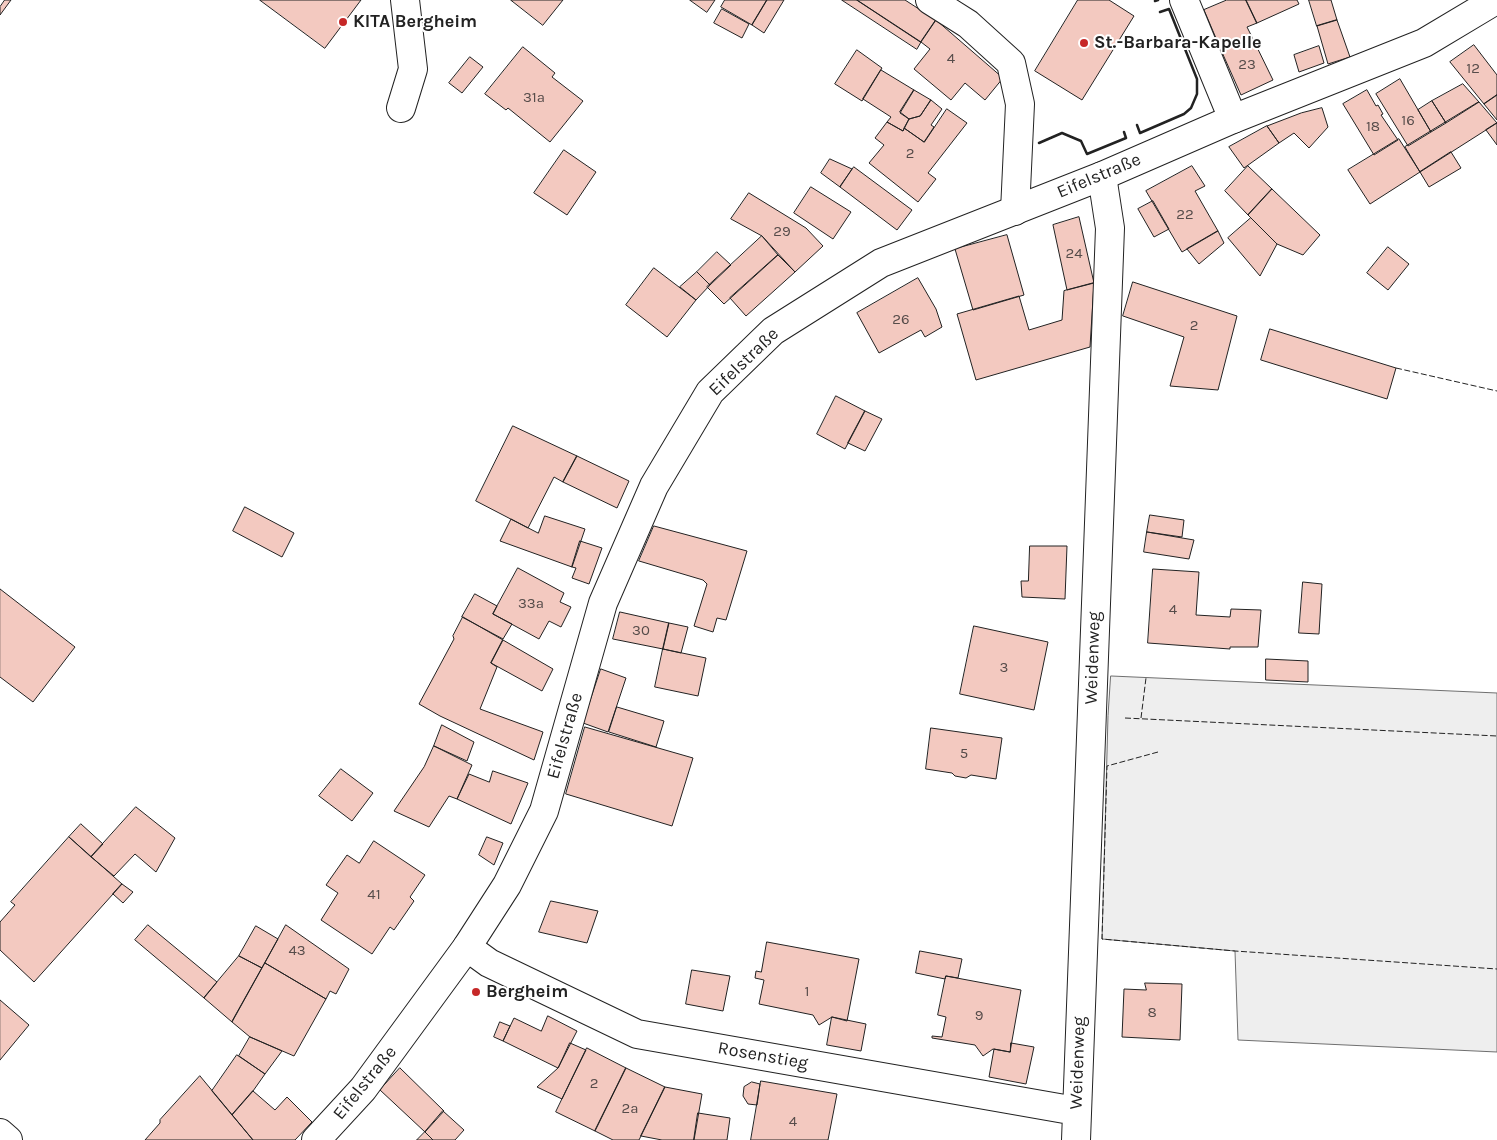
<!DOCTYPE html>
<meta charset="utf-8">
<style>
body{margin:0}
canvas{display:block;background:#fff}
</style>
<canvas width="1497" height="1140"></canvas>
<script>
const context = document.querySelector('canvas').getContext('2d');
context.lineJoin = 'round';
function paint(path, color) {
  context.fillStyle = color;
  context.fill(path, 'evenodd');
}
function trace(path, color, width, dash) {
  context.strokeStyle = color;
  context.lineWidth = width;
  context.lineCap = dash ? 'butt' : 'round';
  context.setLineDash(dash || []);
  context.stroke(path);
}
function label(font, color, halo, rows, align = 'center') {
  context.font = font + ' Karla,sans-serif';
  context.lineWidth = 4;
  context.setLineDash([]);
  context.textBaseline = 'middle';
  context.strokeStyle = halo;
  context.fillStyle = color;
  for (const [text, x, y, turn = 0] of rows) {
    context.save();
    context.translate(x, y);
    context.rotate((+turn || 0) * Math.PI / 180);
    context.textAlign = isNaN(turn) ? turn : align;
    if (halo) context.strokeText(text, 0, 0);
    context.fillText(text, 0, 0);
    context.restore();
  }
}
const green = new Path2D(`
 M1111,676L1497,693V1052L1238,1040L1235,951L1102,939L1108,716Z`);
paint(green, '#eee');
trace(green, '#6f6f6f', 1);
const building = new Path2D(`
 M5,0H11L0,15V7Z
 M260,0H361L325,48Z
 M511,0H563L543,25Z
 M690,0H715L707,12Z
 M725,0H767L752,25L721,7Z
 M767,0H784L764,33L752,25Z
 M842,0H857L921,42L917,49Z
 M857,0H905L936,20L921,42Z
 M1078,0H1109L1134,16L1082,100L1035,71Z
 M1227,0H1246L1257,23L1247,27L1251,35L1221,50L1204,10Z
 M1246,0H1297L1299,4L1257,23Z
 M1309,0H1331L1337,20L1317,26Z
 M722,9L749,24L742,38L714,23Z
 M936,20L1003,78L985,100L965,83L951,100L914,69L930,49L921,42Z
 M1337,20L1350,57L1328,64L1317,26Z
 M1251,35L1273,80L1241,95L1221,50Z
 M1474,45L1497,75V95L1484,104L1450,62Z
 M1319,46L1324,63L1299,72L1294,55Z
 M523,47L555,73L552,77L583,101L550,142L508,108L506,110L485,94Z
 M857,50L882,68L862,101L835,84Z
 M470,57L483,67L462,93L449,83Z
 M881,70L914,90L900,113L909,119L903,131L887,122L891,117L863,99Z
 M1400,79L1431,132L1408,146L1376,94Z
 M1463,84L1479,102L1446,123L1432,101Z
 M914,90L931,100L920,116L909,119L900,112Z
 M1367,90L1376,106L1378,105L1383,114L1381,115L1398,140L1374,155L1343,104Z
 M1497,95V120L1484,104Z
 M931,100L942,109L931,125L934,127L924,142L904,128L909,119L920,116Z
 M1432,101L1446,123L1431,132L1418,110Z
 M1479,102L1497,123L1420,172L1405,147Z
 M1322,108L1328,127L1309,148L1294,133L1279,143L1267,126L1301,113Z
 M947,109L967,123L928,173L936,179L918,202L869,163L884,145L875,138L887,122L903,131L904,128L924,142Z
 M1497,123V145L1486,130Z
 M1267,126L1279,143L1244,168L1229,147Z
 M1399,139L1420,172L1370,204L1348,170Z
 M564,150L596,172L567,215L534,193Z
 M1451,152L1461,168L1429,187L1420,172Z
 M830,159L852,169L840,187L821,173Z
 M1192,166L1205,186L1195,191L1218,231L1182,252L1146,191Z
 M1248,166L1272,189L1248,215L1225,191Z
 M854,167L912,210L897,230L840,187Z
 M811,187L851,212L833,239L794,213Z
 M1272,189L1320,235L1303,255L1277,244L1248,215Z
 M749,193L806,228L823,246L795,272L762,236L731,219Z
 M1153,201L1169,229L1154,237L1138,209Z
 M1079,217L1094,283L1067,290L1053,225Z
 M1251,218L1277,244L1260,276L1228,238Z
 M1218,231L1224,243L1199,264L1187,249Z
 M1007,235L1024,295L973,310L955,249Z
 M762,236L778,255L724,304L707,287Z
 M1388,247L1409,264L1388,290L1367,273Z
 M717,252L731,265L710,285L697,272Z
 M778,255L795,272L746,316L730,298Z
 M654,268L696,300L667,337L626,305Z
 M697,272L710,285L696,300L680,287Z
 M918,278L936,309L942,327L925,337L921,330L879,353L857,313Z
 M1133,282L1237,316L1218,390L1170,386L1184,337L1123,316Z
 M1094,283L1090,347L976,380L957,314L1019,296L1029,330L1062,320L1064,291Z
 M1270,329L1396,368L1387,399L1261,360Z
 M836,396L865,411L845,449L817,434Z
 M865,411L882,419L865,451L848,443Z
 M513,426L577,456L563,482L554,477L528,528L476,501Z
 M577,456L629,481L617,508L563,482Z
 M245,507L294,533L282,557L233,531Z
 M1150,515L1184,520L1182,537L1147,532Z
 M545,516L585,529L572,567L500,541L511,519L538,533Z
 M654,526L747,551L726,620L717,618L713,632L694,626L707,584L703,580L639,561Z
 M1147,532L1194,540L1189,559L1144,552Z
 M580,541L602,548L589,584L572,578L576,568L572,567Z
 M1030,546H1067L1065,599L1022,597L1021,581H1028Z
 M518,568L564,593L560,602L571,607L561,627L549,621L539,639L493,614Z
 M1153,569L1199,572L1196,615L1230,617L1231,609L1261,610L1258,647H1230V649L1148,643Z
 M1303,582L1322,584L1319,634L1299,633Z
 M0,589L75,647L33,702L0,677Z
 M475,594L497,606L493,614L512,624L503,639L462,617Z
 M620,612L669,623L663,649L613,639Z
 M463,617L503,640L491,663L497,667L480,709L543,732L534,760L440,716L419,704L454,639L453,636Z
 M669,623L688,627L681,653L663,649Z
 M974,626L1048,642L1034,710L960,694Z
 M503,640L553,669L542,691L491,663Z
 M663,649L706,658L698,696L655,687Z
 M1266,659L1308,661V682L1266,680Z
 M601,669L626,678L608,732L583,723Z
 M617,707L664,721L656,747L609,732Z
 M442,725L474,742L467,761L434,746Z
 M585,727L693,758L672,826L566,794Z
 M931,728L1002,738L996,779L971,775L966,778L955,776L952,773L926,769Z
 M434,746L472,765L457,799L449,796L429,827L394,811L424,767Z
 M341,769L373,793L352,821L319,796Z
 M493,771L528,783L511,824L457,799L469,774L489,782Z
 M136,807L175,838L156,872L135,854L114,876L91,857Z
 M81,824L103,844L91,857L69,837Z
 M69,837L122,884L34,982L0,950V922L15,905L11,902Z
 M487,837L503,843L494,865L479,855Z
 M374,841L425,875L410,897L414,901L394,930L390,927L372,954L321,920L338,893L326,885L347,855L359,863Z
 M122,884L133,892L123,903L113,894Z
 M551,901L598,911L587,943L539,932Z
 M148,925L217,982L204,998L135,940Z
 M286,925L349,969L336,994L330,991L326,999L265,963Z
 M256,926L278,939L262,968L239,956Z
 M767,942L859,959L847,1021L832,1017L819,1025L813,1015L759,1004L764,980L755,978L756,971L761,972Z
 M920,951L962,959L958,978L946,976L945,979L916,973Z
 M239,956L262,968L232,1022L204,998Z
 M265,963L326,999L294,1056L250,1037L232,1022Z
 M692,970L730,976L723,1011L686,1004Z
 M946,976L1021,990L1010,1052L993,1049L983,1056L975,1045L932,1038V1036L942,1037L946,1017L938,1015Z
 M1145,983L1182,984L1180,1040L1122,1037L1124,989L1146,990Z
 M0,1000L29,1025L0,1060Z
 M548,1016L577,1031L558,1068L503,1041L514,1018L541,1031Z
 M832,1017L866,1024L861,1051L827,1045Z
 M500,1022L510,1026L503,1041L494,1037Z
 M250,1037L282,1051L265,1074L239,1056Z
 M570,1043L586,1050L562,1099L537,1087L558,1068Z
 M1011,1043L1034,1047L1026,1084L989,1077L994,1049L1010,1052Z
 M587,1048L626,1068L595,1131L556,1112Z
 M237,1055L265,1074L253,1091L232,1115L212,1091Z
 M400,1068L444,1111L425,1132L380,1090Z
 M626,1068L665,1087L639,1140H613L595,1131Z
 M200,1076L253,1140H145L160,1123V1120Z
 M761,1081L837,1094L828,1140H751Z
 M752,1082L760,1084L757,1105L748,1104L743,1096L744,1087Z
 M665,1087L702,1094L694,1140H662L641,1136Z
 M253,1091L275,1110L287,1097L312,1122L295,1140H253L232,1115Z
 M443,1111L464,1130L455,1140H433L425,1132Z
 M698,1113L730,1118L727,1140H694Z
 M425,1132L433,1140H417Z`);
paint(building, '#f3c9c0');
trace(building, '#222', 1);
const street = new Path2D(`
 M930,0L968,24L1011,63L1020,104L1015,211
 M1184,0L1233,119
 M401,108L413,69L405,0
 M467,947L489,963L637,1034L1076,1111
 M1076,1140L1110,228L1102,176`);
const secondary = new Path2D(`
 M0,1133L8,1140
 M316,1140L363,1089L467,947L507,885L544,811L603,603L654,486L710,392L773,331L881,263L1102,176L1233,119L1424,43L1496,0`);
trace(street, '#222', 30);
trace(secondary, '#222', 30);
trace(street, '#fff', 28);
trace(secondary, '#fff', 28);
trace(new Path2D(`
 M1396,368L1497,391
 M1125,718L1497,736
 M1141,718L1146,678
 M1158,752L1107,766L1102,939L1235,951L1497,969`), '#222', 1, [6, 2.5]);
trace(new Path2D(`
 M1155,1L1158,0
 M1137,125L1140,133L1184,114L1191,108L1197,94V79L1169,9L1160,12
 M1039,143L1062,133L1081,141L1087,154L1126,138L1124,132`), '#222', 2.5);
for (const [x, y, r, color] of [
 [343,22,5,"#c62828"],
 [1084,43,5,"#c62828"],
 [476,992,5,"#c62828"]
]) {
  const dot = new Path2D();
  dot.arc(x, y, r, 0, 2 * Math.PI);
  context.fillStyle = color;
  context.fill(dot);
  trace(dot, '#fff', 2);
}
label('15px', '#564c4a', null, [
 ["4",951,59],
 ["23",1247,65],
 ["12",1473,69],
 ["31a",534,98],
 ["16",1408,121],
 ["18",1373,127],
 ["2",910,154],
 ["22",1185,215],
 ["29",782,232],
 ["24",1074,254],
 ["26",901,320],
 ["2",1194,326],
 ["33a",531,604],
 ["4",1173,610],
 ["30",641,631],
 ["3",1004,668],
 ["5",964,754],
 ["41",374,895],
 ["43",297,951],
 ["1",807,992],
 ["8",1152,1013],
 ["9",979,1016],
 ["2",594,1084],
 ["2a",630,1109],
 ["4",793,1122]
]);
label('bold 18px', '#222', '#fff', [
 ["KITA Bergheim",353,22],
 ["St.-Barbara-Kapelle",1094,43],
 ["Bergheim",486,992]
], 'left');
label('18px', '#222', '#fff', [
 ["Eifelstraße",1099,176,-23],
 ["Eifelstraße",744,362,-44],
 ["Weidenweg",1093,658,-88],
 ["Eifelstraße",565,736,-74],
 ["Rosenstieg",763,1056,10],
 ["Weidenweg",1078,1063,-88],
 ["Eifelstraße",365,1083,-51]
]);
</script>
